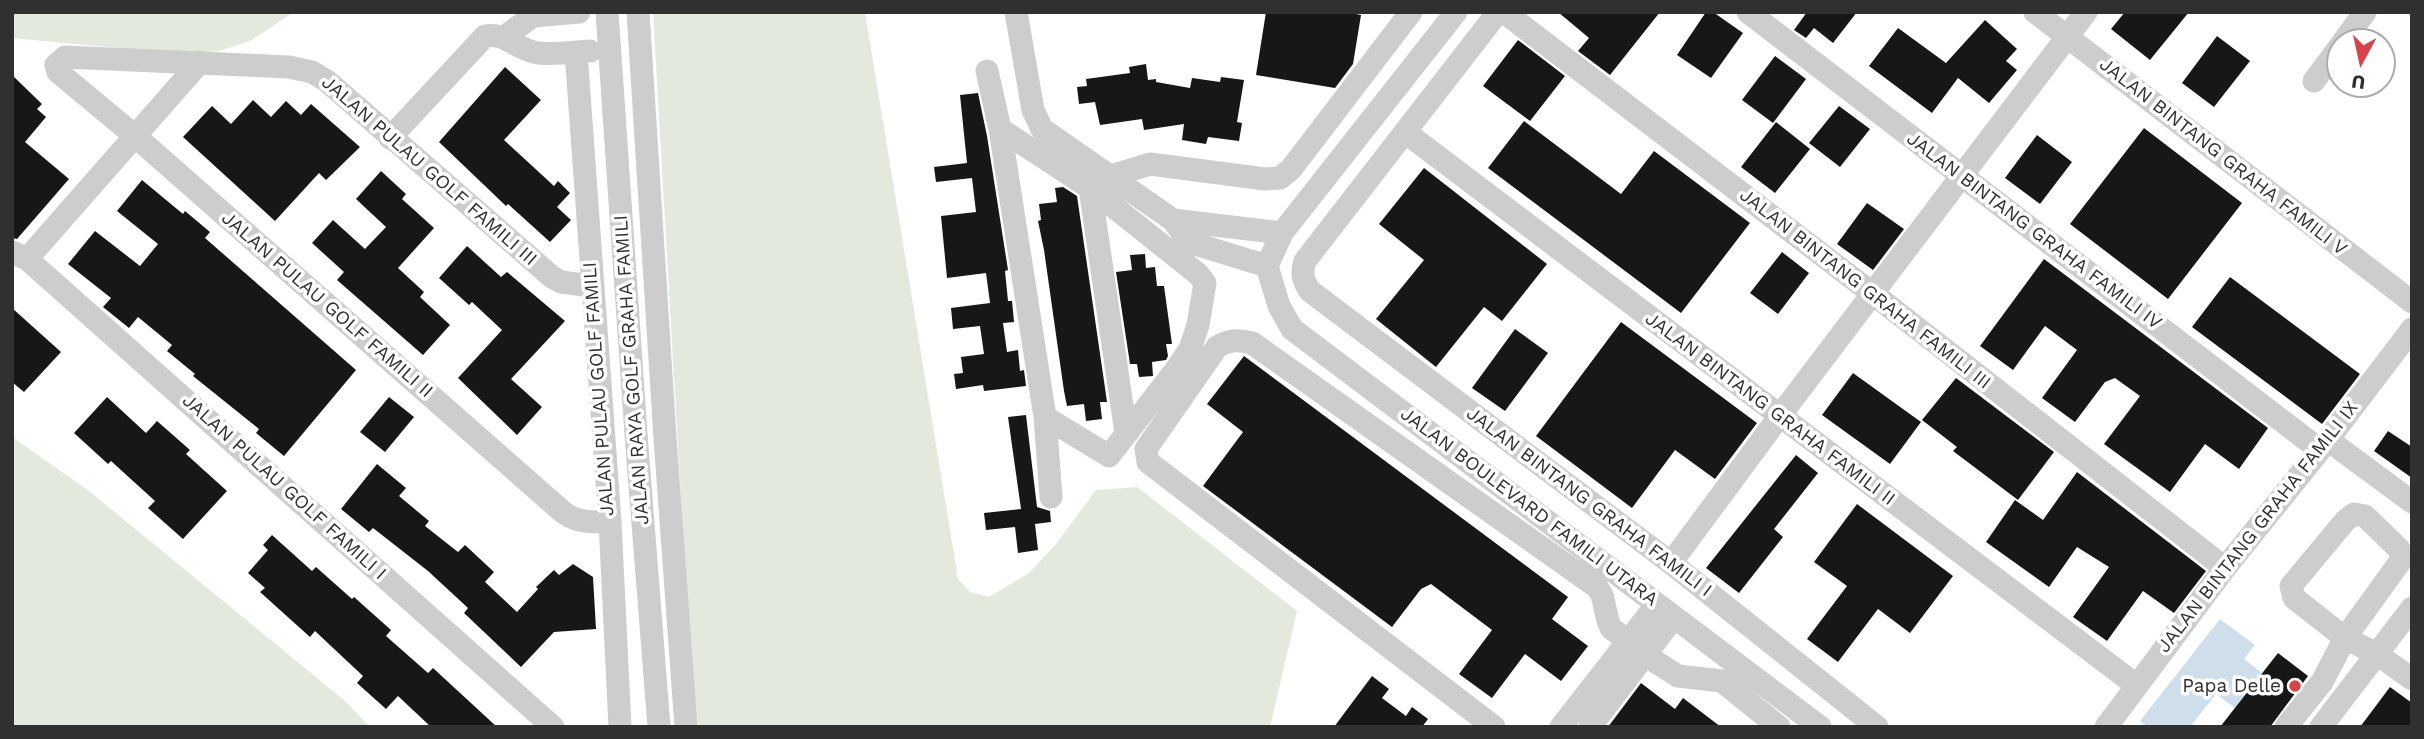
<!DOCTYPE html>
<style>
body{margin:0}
#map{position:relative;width:2424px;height:739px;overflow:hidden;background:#fff;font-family:"Work Sans",sans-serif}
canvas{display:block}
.frame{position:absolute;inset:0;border:14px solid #303030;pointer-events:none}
.north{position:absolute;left:2326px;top:28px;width:70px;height:70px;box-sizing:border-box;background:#fff;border:2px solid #acacac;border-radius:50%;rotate:188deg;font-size:19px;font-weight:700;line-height:28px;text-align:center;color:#303030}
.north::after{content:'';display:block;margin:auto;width:24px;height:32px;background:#d6444a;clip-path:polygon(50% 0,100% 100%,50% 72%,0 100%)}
</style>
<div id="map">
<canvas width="2424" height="739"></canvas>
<div class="frame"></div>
<div class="north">U</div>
</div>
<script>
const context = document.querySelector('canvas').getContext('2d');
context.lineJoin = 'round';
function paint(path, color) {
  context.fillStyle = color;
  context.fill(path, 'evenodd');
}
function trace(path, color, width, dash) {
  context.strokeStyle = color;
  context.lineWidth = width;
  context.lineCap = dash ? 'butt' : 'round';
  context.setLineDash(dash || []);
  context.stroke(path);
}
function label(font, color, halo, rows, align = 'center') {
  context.font = font + ' "Work Sans",sans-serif';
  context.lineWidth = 7;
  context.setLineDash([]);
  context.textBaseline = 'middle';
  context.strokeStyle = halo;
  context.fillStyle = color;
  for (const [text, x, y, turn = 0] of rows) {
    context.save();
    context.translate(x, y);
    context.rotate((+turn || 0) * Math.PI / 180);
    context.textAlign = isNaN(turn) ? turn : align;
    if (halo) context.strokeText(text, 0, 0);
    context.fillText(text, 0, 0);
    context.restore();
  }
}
paint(new Path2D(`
 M12,12H294L250,41L219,51L181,54L12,38Z
 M653,12H865L958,579L970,592L989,597L1029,573L1056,544L1096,490L1137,487L1297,611L1270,727H694Z
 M12,437L89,491L345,701L370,727H12Z`), '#e3e9dd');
paint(new Path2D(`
 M2220,619L2255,645L2244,659L2262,673L2235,708L2216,694L2190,727H2148L2140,721Z`), '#cedeea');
paint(new Path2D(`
 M1266,12H1346L1361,15L1353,64L1335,88L1256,75Z
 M1558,12H1660L1610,75L1578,51L1589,38Z
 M1706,12H1713L1743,33L1711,78L1677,55Z
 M1807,12H1857L1833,43L1814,28L1806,38L1794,30Z
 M2125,12H2189L2150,60L2111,29Z
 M1985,20L2017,49L2006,61L2017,70L1989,103L1958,78L1932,113L1869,66L1898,28L1946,63Z
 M2217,36L2250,61L2214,107L2182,83Z
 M1518,40L1565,76L1530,121L1483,86Z
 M1775,56L1806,79L1773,123L1742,100Z
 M1146,64L1148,80L1156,79V82L1190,88L1192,78L1220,82L1221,77L1244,80L1237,122L1242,123L1239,141L1208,137L1206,144L1182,140L1184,124L1144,130L1142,119L1100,125L1095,102L1079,104L1077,87L1087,86L1086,79L1130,73L1129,67Z
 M505,67L541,100L504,140L554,186L558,181L570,193L557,207L571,220L550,242L508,204L506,206L439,142Z
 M12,75L42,104L37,109L46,117L25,142L69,179L17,239L12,238Z
 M978,93L987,136L1008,270L1005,271L1008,301H1012L1014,322L1003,323L1007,352L1018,350L1020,371L1024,370L1026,386L984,391L983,385L956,389L954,374L963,373L961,357L984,354L980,326L953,329L951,308L990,303L986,273L947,278L941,216L976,212L972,178L936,182L934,167L967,163L960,95Z
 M253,100L271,117L286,101L301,115L311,104L360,147L326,180L319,173L275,221L183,137L212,106L231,124Z
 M1839,106L1870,129L1840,167L1809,143Z
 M1524,121L1621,194L1654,151L1750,223L1681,313L1488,168Z
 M1776,122L1810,149L1775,193L1741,167Z
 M2144,128L2242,203L2168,299L2070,224Z
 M2037,135L2072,162L2040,204L2005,178Z
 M1424,168L1547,264L1502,321L1484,307L1436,367L1376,319L1424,260L1379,224Z
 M381,171L406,194L402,199L434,228L398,268L424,292L420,297L450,325L423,355L337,280L344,272L312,243L333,220L365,249L386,227L356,199Z
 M142,180L183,214L185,211L210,232L205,238L356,370L284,456L256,433L259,429L193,376L195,374L167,351L172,345L138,317L129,328L103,307L111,298L68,264L95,231L140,266L158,244L117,211Z
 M1063,187L1077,196L1105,388L1107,402H1100L1102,419L1086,421L1084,404L1067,406L1064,391L1044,250L1038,221L1041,220L1039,204L1057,202L1055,188Z
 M1867,203L1904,229L1873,270L1837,244Z
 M467,246L501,277L507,272L565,321L511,379L542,407L517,435L458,378L502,330L472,302L469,305L439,278Z
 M1782,252L1809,273L1778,314L1750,293Z
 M1145,254L1146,268L1155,267L1157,286H1164L1172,344H1166L1168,356L1166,360L1152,362L1153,376L1139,377L1137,364H1130L1116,272L1132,270L1130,255Z
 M2044,259L2268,428L2239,469L2205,444L2170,492L2104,444L2140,396L2115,378L2105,382L2075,422L2042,398L2077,350L2045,326L2013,370L1980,346Z
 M2230,277L2360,374L2322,424L2192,327Z
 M12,308L61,352L24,392L12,382Z
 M1621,322L1757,423L1715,479L1675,450L1632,508L1536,436Z
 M1515,329L1548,353L1505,411L1472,388Z
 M1244,356L1568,597L1552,619L1588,646L1561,681L1525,654L1492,698L1459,674L1492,630L1431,584L1421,589L1392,627L1203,486L1243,432L1207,404Z
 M1853,373L1921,422L1890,464L1822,415Z
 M1956,378L2054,452L2018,500L1953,451L1957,447L1922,420Z
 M107,397L146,433L157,421L190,450L186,454L227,491L183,539L148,508L155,501L111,461L108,464L74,433Z
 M389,397L414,417L385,452L360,432Z
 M1026,415L1037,507L1050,511L1051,522L1035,524L1038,550L1018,553L1015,527L986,530L984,513L1021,509L1008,417Z
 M2388,431L2412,447V478L2374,451Z
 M1796,455L1818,473L1774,529L1783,537L1739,593L1706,568Z
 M377,464L406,488L399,496L429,521L425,526L458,552L465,545L494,572L485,582L517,612L538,589L536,587L554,570L559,575L573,564L593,577L596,629L554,632L521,667L464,613L468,608L428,571L373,528L369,532L341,509Z
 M2077,472L2206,571L2174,613L2143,591L2107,641L2073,617L2109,567L2077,547L2049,587L1986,542L2015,500L2043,520Z
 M1857,504L1953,576L1910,633L1878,609L1838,662L1807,639L1847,586L1814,562Z
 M272,535L312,571L316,567L352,599L354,597L391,630L386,636L428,673L433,668L497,727H431L398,696L386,709L357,683L363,676L315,631L310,637L260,592L265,588L248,573L268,550L263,545Z
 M2278,653L2308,676L2270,727H2220Z
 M1372,676L1389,689L1382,698L1406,716L1412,707L1428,719L1422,727H1334Z
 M1641,683L1675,709L1683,698L1721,727H1608Z
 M2390,687L2412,703V727H2360Z`), '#171717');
trace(new Path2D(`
 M607,12L636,434L659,727
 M638,12L665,438L686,727
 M1016,12L1033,110L1042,129L1173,220L1186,238L1192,243L1267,266
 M1498,12L1305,261C1301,273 1303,281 1310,291L1671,563L1877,727
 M1504,12L1872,293L2225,568
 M1748,12L2320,450
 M2035,12L2412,302
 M504,37L533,16L579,12
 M2343,42L2365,12
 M576,52L610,522L620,727
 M987,71L1000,129L1045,417L1051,497
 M2314,81L2340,46
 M1000,129L1090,188L1126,433
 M1405,132L2136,685
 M390,138L485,36C506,32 518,51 538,53C555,55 573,52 590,51
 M1111,176L1150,164L1265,179L1280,178L1291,169L1411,12
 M1173,220L1282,233
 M12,252L27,259L553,727
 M27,259L200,62
 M1267,266L1279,306L1292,329L1820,727
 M1267,266L1282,233L1456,12
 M591,286L561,282L552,277L327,81L312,72L289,67L65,57L56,65L58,72L135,136L564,513C578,523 593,522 610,522
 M1045,417L1109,456L1178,367L1190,349L1198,325L1205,283L1198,274L1090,188
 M2328,440L2412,502
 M1671,563L1779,417L2086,12
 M1494,727L1148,462L1146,449L1217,347C1229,339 1239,340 1252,343L1597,587L1602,595L1608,621L1611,628L1645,655L1678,676L1722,681L1779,727
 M1561,727L1657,604
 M1590,727L1674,617
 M2106,727L2225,568L2320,450L2412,329
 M2286,727L2322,682L2345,638L2294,598L2291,586L2345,521L2354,514L2365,516L2399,549L2402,559L2345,638L2377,654L2412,679
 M2321,727L2412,608`), '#cdcdcd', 23);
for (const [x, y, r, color] of [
 [2295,686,7,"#d6444a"]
]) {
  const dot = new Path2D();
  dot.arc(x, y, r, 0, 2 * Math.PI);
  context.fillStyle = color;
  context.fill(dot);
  trace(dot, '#fff', 2.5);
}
label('19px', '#303030', '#fff', [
 ["JALAN BINTANG GRAHA FAMILI V",2223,157,38],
 ["JALAN PULAU GOLF FAMILI III",429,171,41],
 ["JALAN BINTANG GRAHA FAMILI IV",2034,231,37],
 ["JALAN BINTANG GRAHA FAMILI III",1865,289,38],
 ["JALAN PULAU GOLF FAMILI II",327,305,41],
 ["JALAN RAYA GOLF GRAHA FAMILI",632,370,-94],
 ["JALAN PULAU GOLF FAMILI",599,389,-94],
 ["JALAN BINTANG GRAHA FAMILI II",1770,409,37],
 ["JALAN PULAU GOLF FAMILI I",284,487,42],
 ["JALAN BINTANG GRAHA FAMILI I",1589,502,37],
 ["JALAN BOULEVARD FAMILI UTARA",1529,507,37],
 ["JALAN BINTANG GRAHA FAMILI IX",2258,527,-52]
]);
label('19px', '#303030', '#fff', [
 ["Papa Delle",2281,686]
], 'right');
</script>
